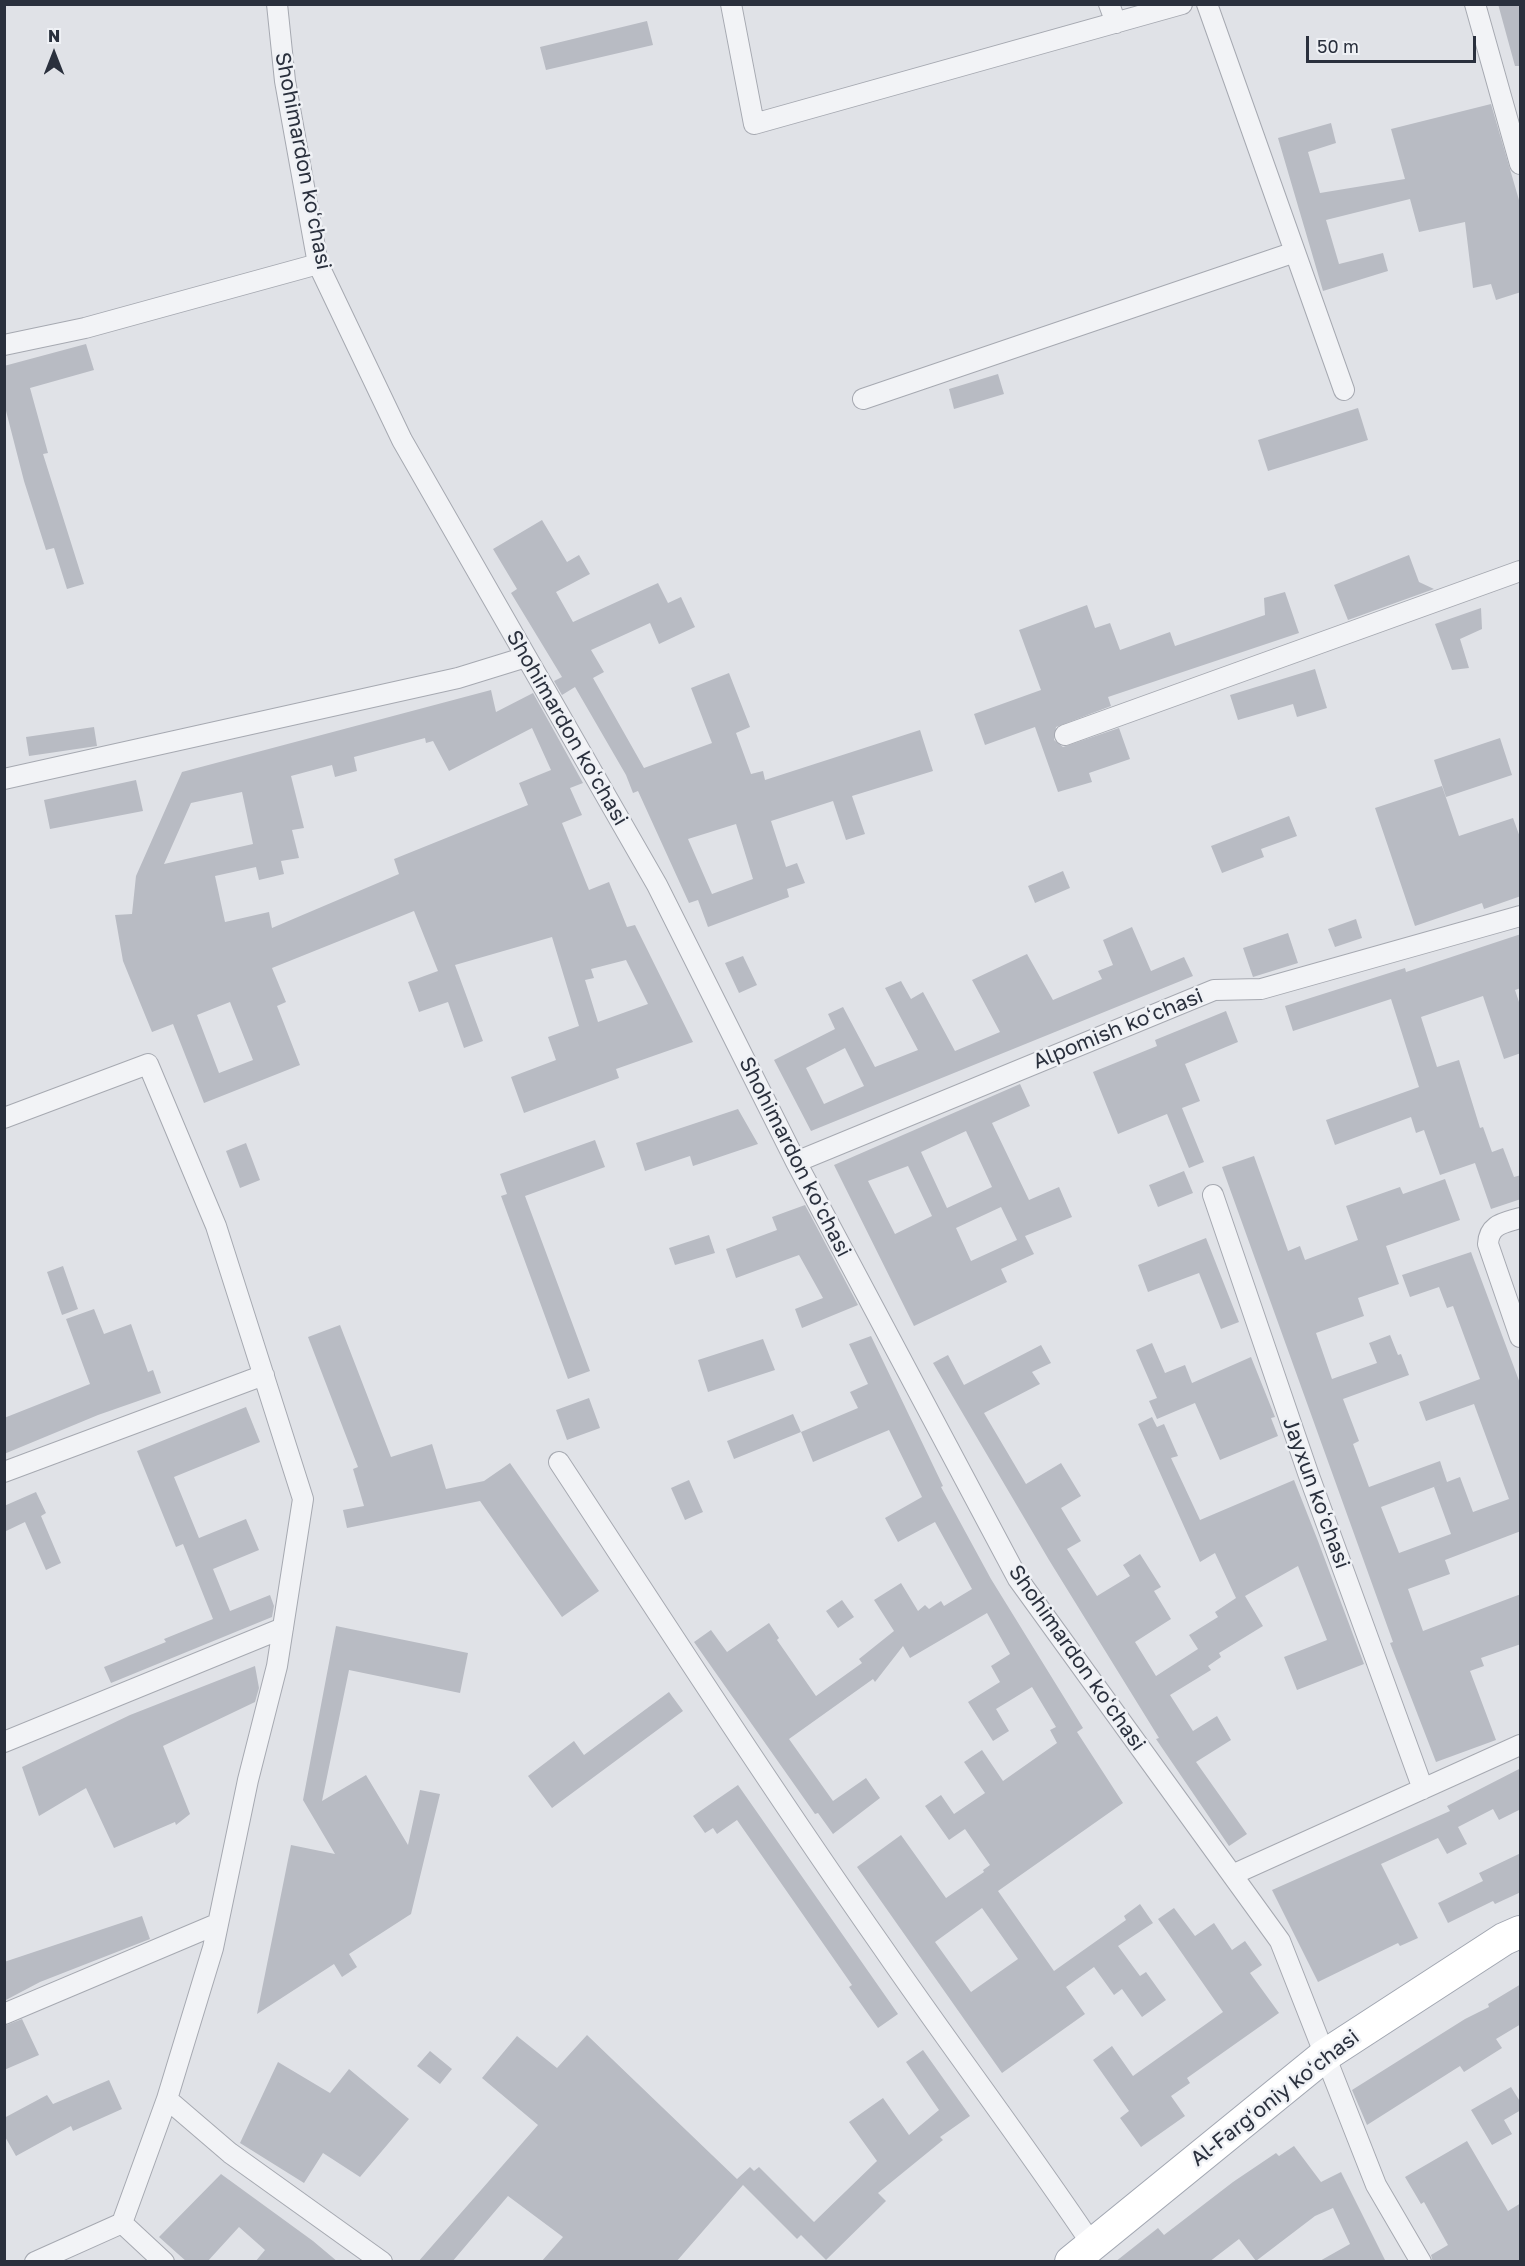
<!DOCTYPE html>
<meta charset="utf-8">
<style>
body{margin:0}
#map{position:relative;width:1525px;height:2266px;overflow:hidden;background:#e0e2e7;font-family:"Golos Text",sans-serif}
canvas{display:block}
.frame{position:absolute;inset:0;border:6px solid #2a303d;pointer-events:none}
.north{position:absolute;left:24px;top:24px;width:60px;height:60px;-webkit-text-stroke:4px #eff1f5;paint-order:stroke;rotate:0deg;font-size:16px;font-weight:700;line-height:24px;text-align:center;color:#2a303d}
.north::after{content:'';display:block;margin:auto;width:21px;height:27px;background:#2a303d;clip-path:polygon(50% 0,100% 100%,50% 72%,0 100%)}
.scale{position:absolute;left:1306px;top:36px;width:170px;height:27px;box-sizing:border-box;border:3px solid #2a303d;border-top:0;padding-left:8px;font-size:18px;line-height:21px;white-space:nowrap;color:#2a303d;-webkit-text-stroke:4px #eff1f5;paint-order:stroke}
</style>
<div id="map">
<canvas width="1525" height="2266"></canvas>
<div class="frame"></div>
<div class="north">N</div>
<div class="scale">50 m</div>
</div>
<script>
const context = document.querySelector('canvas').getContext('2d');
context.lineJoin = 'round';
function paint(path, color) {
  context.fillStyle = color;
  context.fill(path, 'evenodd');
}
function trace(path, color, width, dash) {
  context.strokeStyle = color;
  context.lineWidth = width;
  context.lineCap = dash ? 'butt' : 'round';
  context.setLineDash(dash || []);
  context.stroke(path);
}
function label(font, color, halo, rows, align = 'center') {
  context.font = font + ' "Golos Text",sans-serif';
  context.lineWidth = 5;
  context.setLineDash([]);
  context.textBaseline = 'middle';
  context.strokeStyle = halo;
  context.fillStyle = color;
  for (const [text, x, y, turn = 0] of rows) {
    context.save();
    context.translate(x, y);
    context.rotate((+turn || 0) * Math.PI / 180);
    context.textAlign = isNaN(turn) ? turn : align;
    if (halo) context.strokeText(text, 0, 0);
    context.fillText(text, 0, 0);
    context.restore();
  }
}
paint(new Path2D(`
 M1498,4H1521V66H1515Z
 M647,21L653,45L546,70L540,47Z
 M1491,104L1521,207V292L1496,300L1491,284L1473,288L1465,222L1419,232L1410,199L1326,220L1339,264L1383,253L1388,271L1323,291L1278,138L1331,123L1336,143L1308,152L1320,193L1405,179L1391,129Z
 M86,344L94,370L30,388L48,453L43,454L84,584L67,589L54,548L46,550L24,481L4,403V366Z
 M998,374L1004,394L954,409L949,389Z
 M1358,408L1368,440L1268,471L1258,440Z
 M542,520L567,562L579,555L590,574L556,592L573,622L658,583L668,603L681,597L695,627L659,644L650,623L591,650L604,672L593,678L644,768L712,743L691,688L729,673L750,727L736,733L751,774L763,771L765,780L920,730L933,771L852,796L865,834L846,840L833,801L771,821L786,867L797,863L805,883L787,889L789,897L708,927L698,900L689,903L638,791L633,793L626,775L575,687L562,695L554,681L562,677L511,593L517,589L493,549ZM736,824L753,879L712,894L688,839Z
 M1409,555L1419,582L1434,589L1348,620L1334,585Z
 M1285,592L1299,633L1108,697L1111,706L1056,727L1054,740L1063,747L1119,728L1130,759L1089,773L1092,782L1058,792L1035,727L985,745L974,714L1041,690L1019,630L1087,605L1095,628L1110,623L1120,650L1170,632L1175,646L1265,615L1264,598Z
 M1481,608L1482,629L1460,639L1469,668L1452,670L1435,624Z
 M1315,669L1327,708L1297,717L1293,704L1238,720L1230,695Z
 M491,690L496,712L533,693L583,783L570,788L582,815L562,823L589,890L609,882L627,927L635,925L693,1042L616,1069L619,1078L524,1113L511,1077L556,1060L548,1037L579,1026L552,937L455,965L483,1041L464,1048L448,1002L419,1012L408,982L438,971L414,911L272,968L286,1002L277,1006L300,1065L204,1103L173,1024L152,1032L123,961L115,915L132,914L136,876L182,772ZM532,728L551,770L519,783L528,805L394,859L399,874L272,928L269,912L225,922L215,876L256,867L259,880L284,874L281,861L299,858L292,830L304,828L291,776L332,765L335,777L357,771L354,757L425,738L426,743L433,741L449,771ZM242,792L253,844L164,864L191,803ZM626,960L648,1004L598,1022L585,980L594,978L591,969ZM230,1002L253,1060L219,1073L197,1015Z
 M94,727L97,746L29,756L26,737Z
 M1500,738L1512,775L1446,797L1434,760Z
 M136,780L143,811L50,829L44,800Z
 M1442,786L1459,836L1513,818L1521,840V896L1484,909L1482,903L1415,926L1375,808Z
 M1289,816L1297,836L1261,849L1264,857L1222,873L1211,846Z
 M1063,871L1070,888L1035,903L1028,886Z
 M1356,919L1362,938L1335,947L1328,929Z
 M1132,927L1151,971L1184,957L1193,976L811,1131L774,1060L835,1029L828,1014L843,1007L875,1067L918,1050L885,988L901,981L911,999L923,992L955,1051L1000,1032L972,980L1027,954L1053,1000L1102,979L1098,971L1113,965L1103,940ZM845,1048L864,1086L824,1104L806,1068Z
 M1288,933L1298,963L1253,977L1243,948Z
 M1521,934V988L1515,990L1521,1008V1053L1504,1059L1483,996L1421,1017L1437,1067L1459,1060L1480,1128L1483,1127L1492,1152L1503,1148L1514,1177L1521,1175V1199L1491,1209L1475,1163L1440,1175L1424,1130L1416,1133L1411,1117L1335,1145L1326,1120L1419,1087L1391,999L1293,1031L1285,1006L1405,968L1406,972Z
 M743,956L757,985L739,993L725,963Z
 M1226,1011L1238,1042L1185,1064L1200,1101L1182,1108L1204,1162L1189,1168L1167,1114L1118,1134L1093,1072L1157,1046L1155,1040Z
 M1020,1084L1030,1106L992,1123L1029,1200L1059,1187L1072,1217L1025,1236L1034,1254L1001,1269L1007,1282L914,1326L834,1165ZM966,1131L992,1187L947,1208L921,1152ZM908,1166L932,1216L895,1234L868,1181ZM1001,1207L1017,1240L971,1261L956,1228Z
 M738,1109L758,1144L693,1166L690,1156L645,1171L636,1143Z
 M595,1140L605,1167L525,1196L590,1371L568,1379L501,1196L507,1194L500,1174Z
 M246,1143L260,1180L240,1188L226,1151Z
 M1254,1156L1288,1251L1300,1246L1305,1260L1358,1240L1346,1206L1400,1187L1403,1194L1445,1179L1460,1220L1386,1246L1399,1284L1358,1298L1364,1316L1316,1333L1332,1379L1377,1363L1369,1343L1390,1335L1398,1355L1401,1354L1409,1375L1343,1399L1359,1441L1353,1444L1369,1487L1440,1461L1447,1482L1381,1507L1399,1553L1451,1534L1434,1487L1460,1477L1473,1512L1509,1499L1474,1404L1426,1421L1419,1402L1480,1379L1453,1306L1447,1308L1439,1287L1410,1297L1402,1275L1471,1252L1521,1386V1531L1445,1560L1450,1574L1408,1589L1423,1631L1521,1594V1644L1481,1658L1484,1666L1470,1671L1496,1740L1436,1762L1390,1643L1393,1642L1222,1167Z
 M1184,1171L1193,1193L1158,1207L1149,1185Z
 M805,1205L858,1305L802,1328L795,1309L823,1298L799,1255L736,1278L726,1249L777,1230L772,1217Z
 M709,1235L715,1253L675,1265L669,1248Z
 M1206,1238L1239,1322L1221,1329L1199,1273L1148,1292L1138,1265Z
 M63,1266L78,1309L62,1315L47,1272Z
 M94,1309L104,1334L131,1324L148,1372L153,1370L161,1393L98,1415L4,1454V1418L90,1384L66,1319Z
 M340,1325L391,1457L432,1444L446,1489L484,1481L510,1463L599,1591L562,1617L480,1501L347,1528L343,1510L364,1506L353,1469L358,1467L308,1337Z
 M871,1336L943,1486L941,1487L991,1579L1083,1728L1077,1732L1123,1803L998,1891L1054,1971L1126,1920L1124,1916L1140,1904L1153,1923L1118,1946L1140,1976L1146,1972L1166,2000L1142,2017L1122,1989L1114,1995L1094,1967L1066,1987L1085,2014L1002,2073L857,1867L901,1835L946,1898L984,1872L983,1870L990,1865L965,1829L949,1840L925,1806L941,1795L954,1814L985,1793L964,1762L982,1750L1003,1781L1057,1743L1050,1730L1056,1727L1032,1687L996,1709L1009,1731L993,1741L968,1702L1000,1682L991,1666L1010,1654L987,1613L910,1658L903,1646L875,1682L873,1679L789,1739L833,1801L866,1778L880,1798L833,1834L818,1813L815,1814L694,1642L711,1630L727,1652L769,1623L779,1638L777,1640L816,1696L862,1663L859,1659L894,1631L874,1600L901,1583L918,1611L925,1605L929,1609L941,1601L944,1606L972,1589L935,1522L898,1542L885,1518L922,1497L889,1430L813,1462L801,1432L858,1408L850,1392L868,1384L849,1344ZM982,1908L1018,1959L971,1992L935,1942Z
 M763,1339L775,1370L708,1392L698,1360Z
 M1152,1343L1165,1373L1185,1365L1192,1383L1251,1357L1275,1417L1271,1418L1278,1436L1220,1460L1195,1403L1157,1419L1149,1401L1157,1398L1136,1350Z
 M1041,1345L1051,1363L1032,1372L1040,1384L984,1413L1026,1484L1061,1463L1081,1496L1061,1508L1081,1541L1067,1549L1097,1596L1130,1576L1123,1565L1140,1554L1161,1587L1154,1591L1171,1619L1135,1642L1156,1676L1198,1649L1189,1635L1218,1617L1215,1612L1236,1598L1215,1553L1200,1562L1138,1424L1152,1417L1157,1427L1164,1424L1178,1456L1171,1458L1200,1520L1294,1480L1318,1541L1364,1664L1297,1690L1284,1657L1327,1640L1298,1566L1245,1596L1263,1626L1219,1653L1221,1657L1208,1666L1211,1670L1170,1695L1193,1731L1217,1716L1231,1740L1196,1762L1247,1834L1229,1846L1156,1739L1159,1738L1049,1560L933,1363L948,1355L964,1385Z
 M589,1398L600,1428L567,1440L556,1410Z
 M246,1407L260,1442L174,1477L199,1538L246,1519L259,1550L213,1569L230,1611L270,1595L274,1606L272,1617L111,1683L104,1667L166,1642L164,1639L213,1619L183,1544L176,1547L137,1451Z
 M793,1414L801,1432L734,1459L727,1441Z
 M689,1480L703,1512L685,1520L671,1488Z
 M36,1492L46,1513L41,1516L61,1563L46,1570L25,1522L4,1532V1506Z
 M842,1600L854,1617L838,1628L826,1611Z
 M336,1626L468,1653L460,1693L349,1670L322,1801L366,1775L408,1845L420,1790L440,1794L411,1914L349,1954L357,1967L342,1977L334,1964L257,2014L291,1845L335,1854L303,1800Z
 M255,1666L259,1688L255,1702L163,1746L190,1814L176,1825L175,1822L114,1848L86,1788L39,1816L22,1767L130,1715Z
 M669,1692L683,1711L552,1808L528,1776L574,1741L584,1755Z
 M1521,1768V1809L1499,1820L1493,1809L1458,1827L1467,1844L1447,1854L1438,1838L1381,1864L1418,1938L1400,1946L1398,1943L1318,1982L1272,1890L1450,1811L1447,1806Z
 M738,1785L898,2014L878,2028L849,1987L852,1985L737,1820L717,1834L713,1828L705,1833L693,1816Z
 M1521,1853V1892L1495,1904L1493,1901L1448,1923L1438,1903L1483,1881L1479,1873Z
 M1174,1908L1195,1936L1214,1923L1232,1950L1245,1941L1262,1965L1250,1973L1279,2013L1187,2078L1190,2083L1171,2096L1185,2116L1141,2147L1120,2118L1129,2111L1093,2060L1112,2046L1133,2076L1223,2012L1158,1919Z
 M142,1916L150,1939L40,1982L4,2001V1962Z
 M1521,1984V2024L1496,2039L1502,2048L1464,2072L1460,2066L1367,2125L1352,2090L1465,2019L1489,2007L1488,2004Z
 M22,2019L39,2055L4,2070V2026Z
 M587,2035L737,2179L750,2167L754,2171L759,2167L814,2222L877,2161L849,2122L883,2098L909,2135L939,2110L906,2062L923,2050L970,2116L940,2137L943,2140L878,2193L886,2201L826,2260L801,2235L797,2239L743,2185L676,2262H541L563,2237L508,2196L452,2262H418L538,2125L482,2078L517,2036L557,2068Z
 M430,2051L452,2069L440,2084L417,2066Z
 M278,2062L330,2093L349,2069L409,2119L360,2177L323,2153L304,2183L240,2143Z
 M109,2080L122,2109L73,2131L71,2126L16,2156L4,2135V2118L47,2095L53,2104Z
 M1511,2087L1521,2103V2110L1504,2120L1512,2134L1492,2145L1471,2110Z
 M1467,2141L1508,2211L1521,2203V2262H1433L1431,2255L1448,2245L1424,2202L1421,2204L1405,2177Z
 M1294,2146L1321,2182L1341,2172L1386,2262H1318L1350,2244L1333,2208L1315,2216L1256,2261L1239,2239L1209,2262H1115L1158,2228L1164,2235L1233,2182L1276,2153L1279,2156Z
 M221,2174L313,2241L338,2262H255L265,2250L239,2227L207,2262H187L159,2237Z`), '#b8bbc3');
const minor = new Path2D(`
 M277,4L285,81L318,264L402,440L657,885L796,1162L1018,1579L1280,1941L1376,2185L1421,2262
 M731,4L754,124L1182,4
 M1109,4L1116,23
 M1207,4L1344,390
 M1475,4L1520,164
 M4,345L85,328L318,264
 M863,399L1295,252
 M1065,735L1520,571
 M4,779L458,678L526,657
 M4,1118L148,1064L216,1226L303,1499L277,1666L248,1780L213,1948L167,2099
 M796,1162L1214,990L1261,989L1520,916
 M1213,1195L1308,1473L1423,1789
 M1520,1218C1504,1223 1489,1224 1488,1244L1520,1337
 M559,1462C666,1625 771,1788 883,1948C951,2047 1024,2143 1091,2243
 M4,1472L264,1375
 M4,1742L283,1628
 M1232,1875L1520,1745
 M4,2014L217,1924
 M122,2223L164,2262
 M35,2262L122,2223L167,2099L230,2153L382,2262`);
const primary = new Path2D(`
 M1071,2262L1324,2056L1504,1939L1520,1932`);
trace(minor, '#a6a9b1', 22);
trace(primary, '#a1a6b1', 34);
trace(minor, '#f2f3f6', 20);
trace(primary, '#fff', 32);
label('21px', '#2a303d', '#eff1f5', [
 ["Shohimardon koʻchasi",303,161,79],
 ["Shohimardon koʻchasi",567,728,60],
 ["Alpomish koʻchasi",1118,1029,-22],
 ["Shohimardon koʻchasi",795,1157,63],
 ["Jayxun koʻchasi",1316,1493,70],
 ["Shohimardon koʻchasi",1077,1658,55],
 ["Al-Fargʻoniy koʻchasi",1275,2098,-38]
]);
</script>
